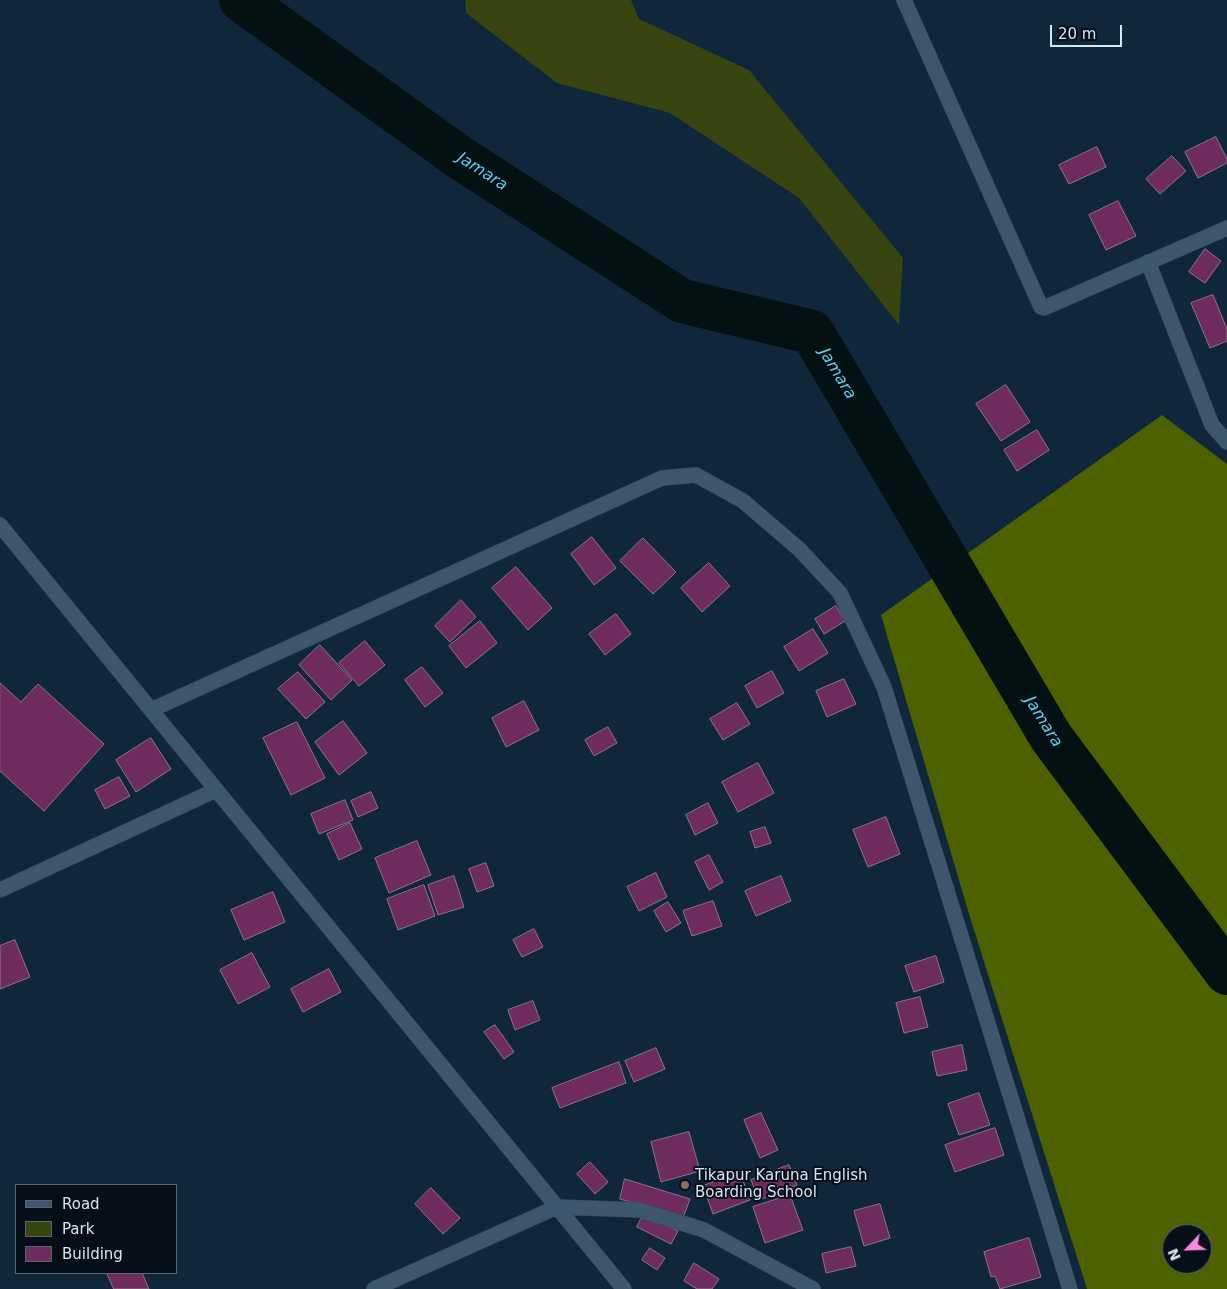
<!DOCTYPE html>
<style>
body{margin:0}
#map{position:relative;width:1227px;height:1289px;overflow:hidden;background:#0f263b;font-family:"DejaVu Sans",sans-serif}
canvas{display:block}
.legend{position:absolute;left:15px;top:1184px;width:162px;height:90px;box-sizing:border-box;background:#060f18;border:1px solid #5a6570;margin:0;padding:6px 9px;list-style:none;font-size:15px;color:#d7e6f3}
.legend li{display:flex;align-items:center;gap:10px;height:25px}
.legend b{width:25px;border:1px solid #5a6570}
.north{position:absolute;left:1162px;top:1224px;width:50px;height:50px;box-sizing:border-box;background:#060f18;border:1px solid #5a6570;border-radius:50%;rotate:246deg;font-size:14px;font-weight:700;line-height:20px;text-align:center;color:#d7e6f3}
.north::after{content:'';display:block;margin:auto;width:18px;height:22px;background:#fd86e1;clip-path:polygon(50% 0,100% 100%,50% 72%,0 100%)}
.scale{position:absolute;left:1050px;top:25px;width:72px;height:22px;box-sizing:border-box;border:2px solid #d7e6f3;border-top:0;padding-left:6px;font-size:15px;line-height:18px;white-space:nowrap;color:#d7e6f3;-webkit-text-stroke:4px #060f18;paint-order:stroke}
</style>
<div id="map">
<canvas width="1227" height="1289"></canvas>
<ul class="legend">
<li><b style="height:6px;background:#3e566d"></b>Road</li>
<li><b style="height:14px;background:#384511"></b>Park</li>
<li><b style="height:14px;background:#6d2c5d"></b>Building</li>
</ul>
<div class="north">N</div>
<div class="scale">20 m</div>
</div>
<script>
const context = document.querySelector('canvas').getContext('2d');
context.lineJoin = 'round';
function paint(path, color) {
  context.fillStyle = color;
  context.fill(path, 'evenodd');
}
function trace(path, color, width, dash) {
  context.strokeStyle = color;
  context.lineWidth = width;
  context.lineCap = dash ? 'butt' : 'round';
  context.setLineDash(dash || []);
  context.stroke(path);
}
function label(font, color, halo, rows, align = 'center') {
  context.font = font + ' "DejaVu Sans",sans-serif';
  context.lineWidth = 4;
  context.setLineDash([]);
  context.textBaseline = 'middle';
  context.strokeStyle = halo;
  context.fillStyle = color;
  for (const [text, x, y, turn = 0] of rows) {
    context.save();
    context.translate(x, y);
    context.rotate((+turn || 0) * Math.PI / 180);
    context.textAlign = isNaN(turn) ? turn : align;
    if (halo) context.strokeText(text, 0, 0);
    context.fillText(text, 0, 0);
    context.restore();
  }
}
paint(new Path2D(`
 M465,0H631L639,19L749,70L903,258L899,325L799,198L670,113L557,83L466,13Z`), '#384511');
paint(new Path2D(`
 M1162,415L1227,464V1289H1087L969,914L881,615ZM1172,1234H1202V1264H1172Z`), '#4e6101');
trace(new Path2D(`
 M241,0L459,157L682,301L812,332L1051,737L1227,973`), '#031113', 44);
const building = new Path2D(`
 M1216,137L1227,159V163L1198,178L1185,152Z
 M1097,147L1106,167L1069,184L1059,165Z
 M1172,156L1186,171L1160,194L1146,179Z
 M1118,201L1136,236L1106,250L1089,215Z
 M1205,249L1221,261L1205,283L1189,272Z
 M1213,295L1227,329V341L1210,348L1191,303Z
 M1006,385L1030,422L1001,441L976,404Z
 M1037,430L1049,450L1017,471L1004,450Z
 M592,537L616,568L594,585L571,554Z
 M643,538L676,572L653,594L620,561Z
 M709,563L730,586L702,612L681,588Z
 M516,567L552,608L528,630L492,588Z
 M461,600L476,617L450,642L435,626Z
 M836,606L845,621L824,634L815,619Z
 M616,614L631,634L605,655L589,634Z
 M480,621L497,643L466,668L449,646Z
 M813,629L828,653L799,671L784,647Z
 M365,641L385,665L359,686L339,663Z
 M320,645L352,680L331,700L299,665Z
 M422,667L443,693L425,707L405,680Z
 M772,671L784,693L757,708L745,686Z
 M298,672L325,702L306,719L278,689Z
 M844,679L856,704L827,717L816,691Z
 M0,683L21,702L38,684L104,744L44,811L0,771Z
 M524,701L539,730L506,747L492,718Z
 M737,703L750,724L723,740L710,719Z
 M343,721L367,753L339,775L315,742Z
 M297,722L325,778L291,795L263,738Z
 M608,727L617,743L594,756L585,740Z
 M151,738L171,769L136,792L116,760Z
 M758,763L774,793L738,812L722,782Z
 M119,777L130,796L105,809L95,790Z
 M371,792L378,808L358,817L351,801Z
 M345,800L353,820L319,834L311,814Z
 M708,803L718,823L695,835L686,815Z
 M886,817L900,854L868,867L853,830Z
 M350,823L362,849L339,860L327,834Z
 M765,827L771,843L755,848L750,832Z
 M417,841L431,875L389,893L375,858Z
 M709,855L723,882L709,890L695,862Z
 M486,863L494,886L477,892L469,869Z
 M656,873L667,897L639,911L627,887Z
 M454,876L464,907L438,915L428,885Z
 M781,876L791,901L756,916L745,891Z
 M424,885L435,916L398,930L387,899Z
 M273,892L285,922L244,940L231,910Z
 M713,901L722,926L692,936L683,911Z
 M668,902L681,923L666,932L654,911Z
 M534,929L543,947L522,957L513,940Z
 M15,940L30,977L0,989V946Z
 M252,953L270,987L238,1004L220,970Z
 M936,956L944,982L914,992L905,966Z
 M329,969L341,992L303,1012L291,989Z
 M920,997L928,1027L904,1033L896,1003Z
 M533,1001L540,1020L515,1030L508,1010Z
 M495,1025L514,1052L504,1059L484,1032Z
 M962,1045L967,1070L937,1076L932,1052Z
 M656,1048L665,1069L634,1082L625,1061Z
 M619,1062L626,1083L560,1108L552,1088Z
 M979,1093L990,1125L959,1135L948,1104Z
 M761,1113L778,1150L760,1158L744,1120Z
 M995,1128L1004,1155L955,1172L945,1145Z
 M689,1132L700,1171L661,1182L651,1142Z
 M590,1162L608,1182L595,1194L577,1174Z
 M789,1165L797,1185L759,1200L751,1180Z
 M740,1172L750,1200L713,1214L703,1186Z
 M625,1179L690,1199L683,1218L620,1199Z
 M431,1188L460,1218L443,1234L415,1204Z
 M790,1195L803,1230L765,1243L753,1207Z
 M880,1204L890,1238L864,1246L854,1211Z
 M643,1215L678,1231L671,1244L637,1227Z
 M1029,1238L1041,1277L1000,1289L995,1276L991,1277L984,1252Z
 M851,1247L856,1266L826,1273L822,1254Z
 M650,1248L665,1258L657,1270L642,1260Z
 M694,1263L719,1279L712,1289H697L684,1281Z
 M107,1273H142L149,1289H114Z`);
paint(building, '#6d2c5d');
trace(building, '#937489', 1);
const street = new Path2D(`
 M904,0L1041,307L1044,308L1227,228
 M1148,262L1212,425L1227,442
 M0,525L624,1289
 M151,710L662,478L696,475L743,501L799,549L840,593L884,687L1070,1289
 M0,890L216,790
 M374,1289L557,1207L640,1210L704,1230L813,1289`);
trace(street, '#344353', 16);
trace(street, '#3e566d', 15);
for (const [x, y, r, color] of [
 [685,1185,5,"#8d6e63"]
]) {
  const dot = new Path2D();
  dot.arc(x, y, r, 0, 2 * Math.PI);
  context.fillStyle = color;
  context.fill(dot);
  trace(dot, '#060f18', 2);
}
label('15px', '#d7e6f3', '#060f18', [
 ["Tikapur Karuna English",695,1176],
 ["Boarding School",695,1193]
], 'left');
label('italic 16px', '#56d5e8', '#060f18', [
 ["Jamara",482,172,33],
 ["Jamara",837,374,59],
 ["Jamara",1043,722,58]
]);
</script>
